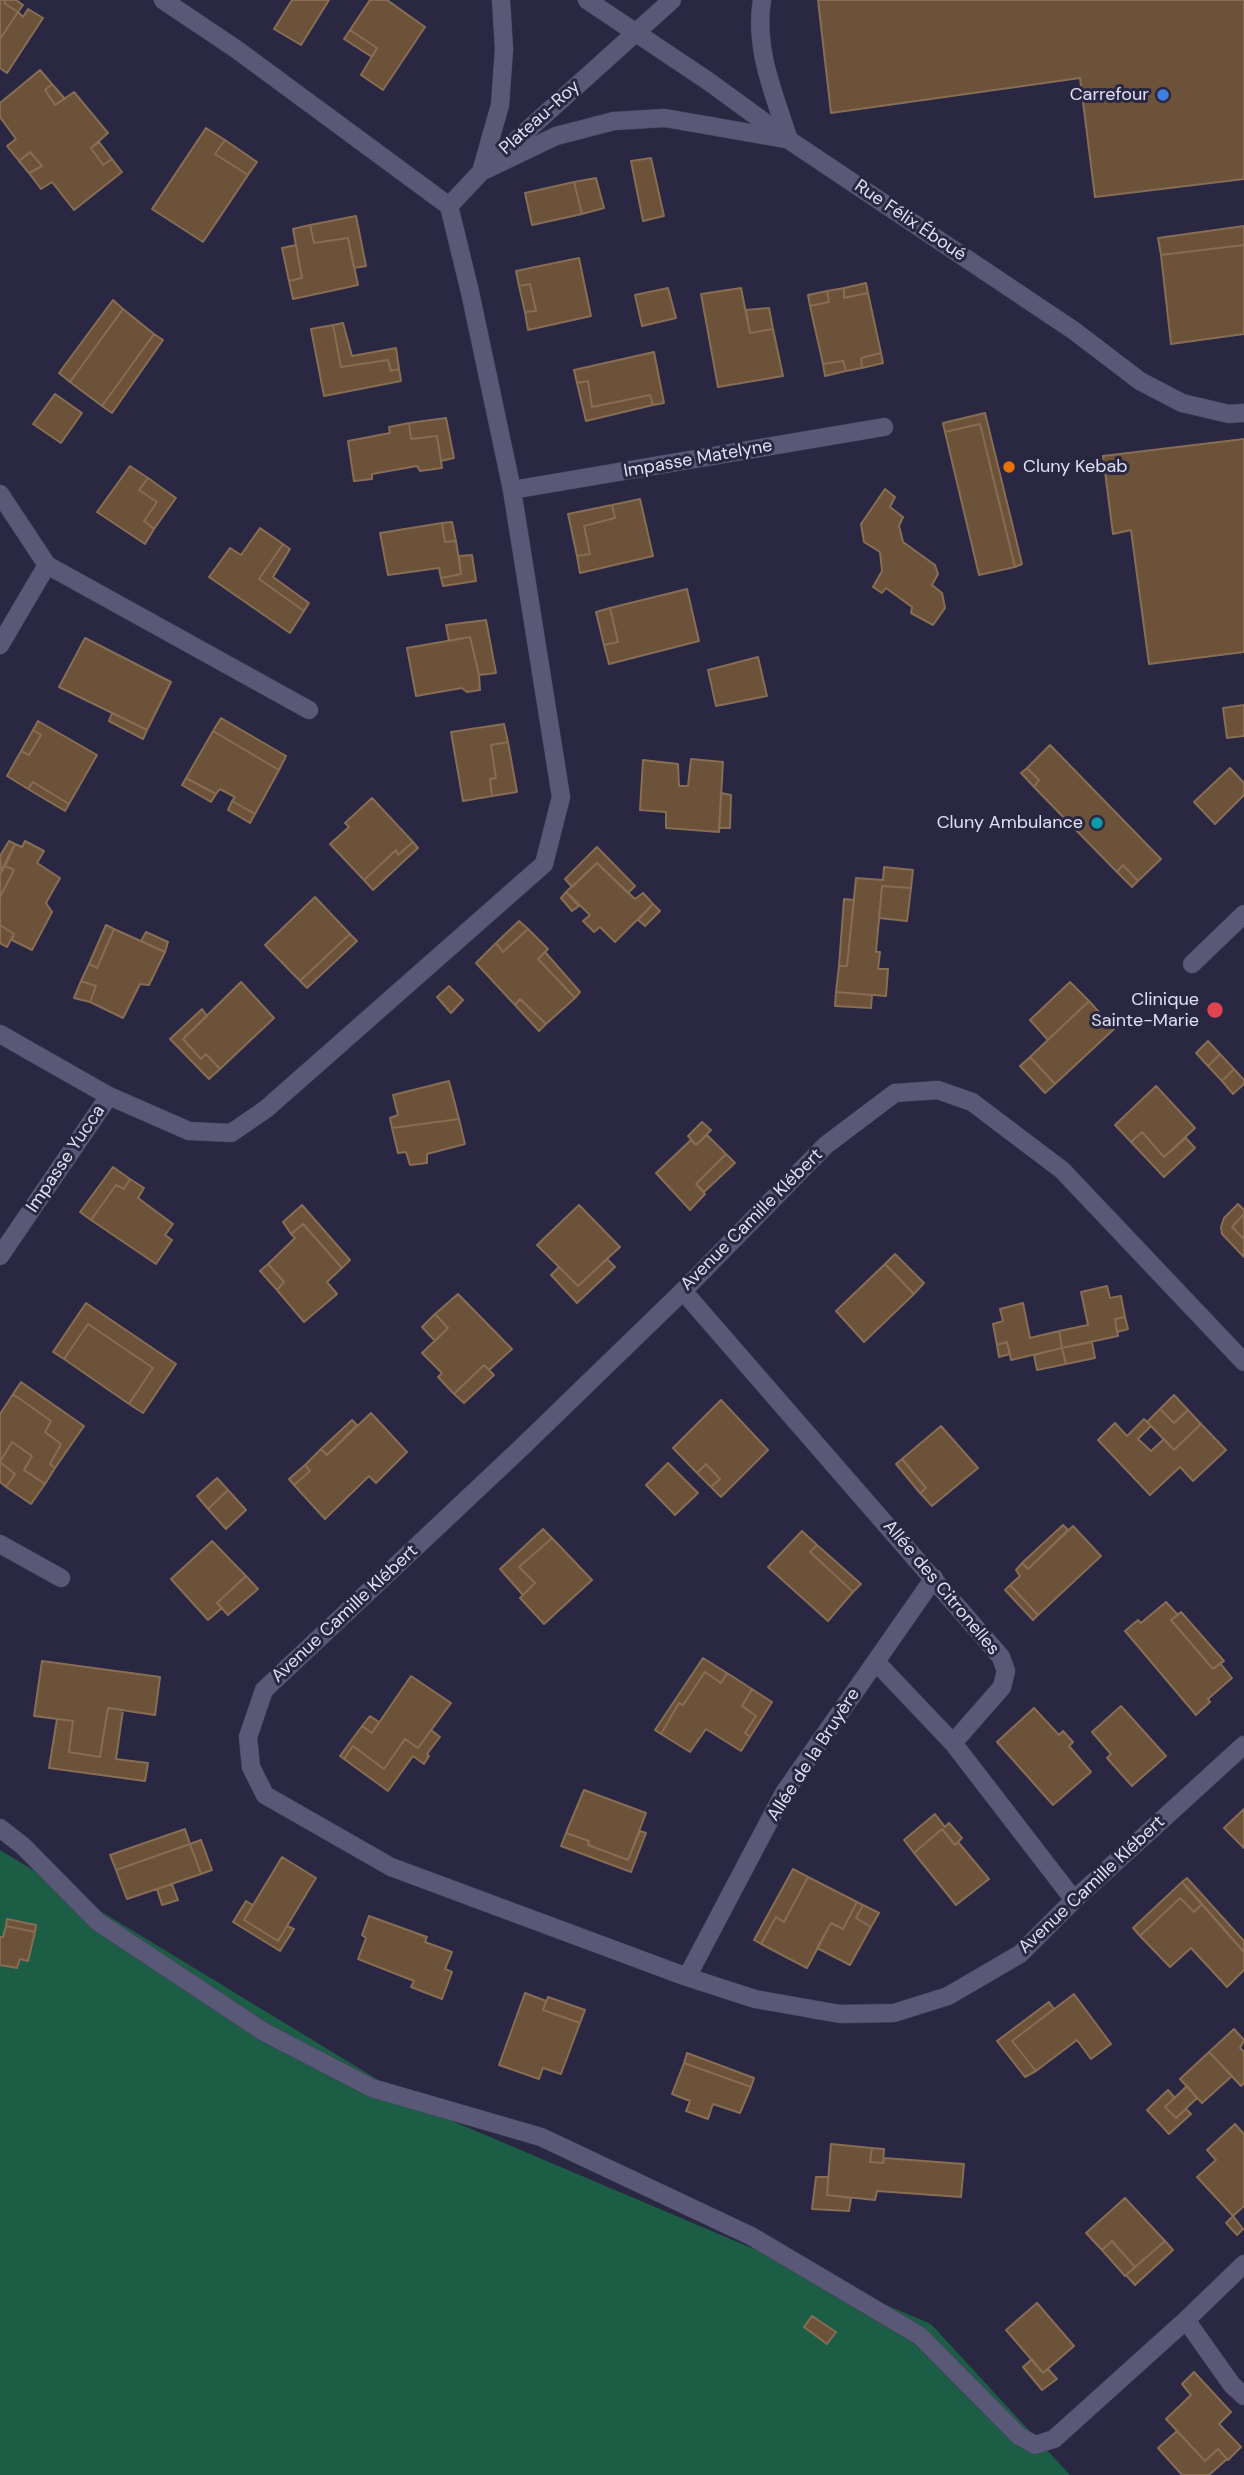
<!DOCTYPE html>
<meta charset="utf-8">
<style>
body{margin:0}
canvas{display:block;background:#2a2743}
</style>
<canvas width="1244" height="2475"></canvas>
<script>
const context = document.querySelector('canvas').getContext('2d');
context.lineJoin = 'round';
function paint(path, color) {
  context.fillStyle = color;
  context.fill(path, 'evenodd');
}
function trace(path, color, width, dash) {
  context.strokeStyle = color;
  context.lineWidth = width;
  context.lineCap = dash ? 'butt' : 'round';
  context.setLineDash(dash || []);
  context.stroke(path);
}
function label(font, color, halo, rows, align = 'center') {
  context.font = font + ' "DM Sans",sans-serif';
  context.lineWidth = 6;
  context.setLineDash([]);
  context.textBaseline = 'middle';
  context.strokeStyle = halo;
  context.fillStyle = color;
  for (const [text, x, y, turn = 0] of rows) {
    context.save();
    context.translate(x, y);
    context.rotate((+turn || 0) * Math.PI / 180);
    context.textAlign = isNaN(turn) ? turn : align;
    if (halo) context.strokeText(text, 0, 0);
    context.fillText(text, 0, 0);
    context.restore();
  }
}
paint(new Path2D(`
 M0,1850L431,2112L931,2324L1070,2475H0Z`), '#1c5d45');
const building = new Path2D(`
 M0,0H6L4,3L18,12L0,39Z
 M6,0H16L23,5L18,12L4,3Z
 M292,0H329L301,45L274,29Z
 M370,0H387L425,27L383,90L361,75L377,48L350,30Z
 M818,0H1244V179L1095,197L1080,78L831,113Z
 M28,9L43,18L7,73L0,68V39L18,12L23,17Z
 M350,30L377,48L372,57L344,39Z
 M40,70L52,84L45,90L55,105L74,92L108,133L91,148L103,165L112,159L122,172L74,210L52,182L41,189L29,173L42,166L30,152L19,161L7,146L16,139L0,117V103Z
 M52,84L65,99L55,105L45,90Z
 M206,128L225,140L215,154L248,175L203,242L152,209Z
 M225,140L257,162L248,175L215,154Z
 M99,142L112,159L103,165L91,148Z
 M30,152L42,166L29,173L19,161Z
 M651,158L664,216L643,221L631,161Z
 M596,178L604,208L582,214L574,182Z
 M574,182L582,214L532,225L525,193Z
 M356,216L366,266L354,268L348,238L314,243L310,225Z
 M310,225L314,243L348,238L358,285L293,299L289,281L302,278L293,229Z
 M1244,226V245L1161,255L1158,238Z
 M296,245L302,278L289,281L282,248Z
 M1244,245V334L1171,344L1161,255Z
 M579,258L591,316L528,330L525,312L536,311L530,284L519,286L516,271Z
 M866,283L868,293L844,298V288Z
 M530,284L536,311L525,312L519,286Z
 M668,288L676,318L642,326L635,295Z
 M741,288L750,333L773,329L783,376L718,387L701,294Z
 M844,288V298L868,293L881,353L861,358L862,368L846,371L843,361L823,364L810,306L829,302L827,291Z
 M827,291L829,302L810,306L808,295Z
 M113,300L123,309L70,382L59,373Z
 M769,308L773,329L750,333L746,310Z
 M123,309L154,334L102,406L70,382Z
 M343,323L352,356L396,348L399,369L391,371L388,360L341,367L333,325Z
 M333,325L341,367L388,360L391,371L399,369L401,381L324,396L311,329Z
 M154,334L163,340L112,413L102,406Z
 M654,352L664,403L653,405L650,395L592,407L588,381L577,383L574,370Z
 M881,353L883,363L862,368L861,358Z
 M843,361L846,371L825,376L823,364Z
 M588,381L592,407L650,395L653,405L586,421L577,383Z
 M55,394L82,413L61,443L33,424Z
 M985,413L1022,564L1015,567L980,424L945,432L943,423Z
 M446,418L454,458L441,461L437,436L411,439L409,423Z
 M409,423L411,439L437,436L442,468L420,471L417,466L372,474V479L354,481L348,441L390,433L389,427Z
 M980,424L1015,567L979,575L945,432Z
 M1244,439V652L1149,664L1131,530L1113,534L1103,456Z
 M130,466L148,478L139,490L157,502L144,521L154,529L145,544L97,512Z
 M148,478L176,498L154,529L144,521L157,502L139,490Z
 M885,489L895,497L890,507L903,517L899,526L903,542L935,565L938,574L932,585L942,593L945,608L933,625L911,613L912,607L886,588L882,593L873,587L882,571L880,552L864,542L861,524Z
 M640,499L653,556L580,573L577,556L590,554L584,526L615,518L612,505Z
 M612,505L615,518L584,526L590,554L577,556L568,514Z
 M452,522L456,541L445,542L442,523Z
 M442,523L445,542L456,541L461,574L441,578L439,568L388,575L380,533Z
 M260,528L283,544L259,579L304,611L290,633L209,577L230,548L241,555Z
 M283,544L290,549L273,577L309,603L304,611L259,579Z
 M472,555L476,581L443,586L441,578L461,574L459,556Z
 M687,589L699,641L609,664L604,645L618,642L610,608Z
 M610,608L618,642L604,645L596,612Z
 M486,620L496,673L479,675L470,637L449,641L446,625Z
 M470,637L479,675L480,690L467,692L462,688L416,696L407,648Z
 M85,638L171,682L147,730L59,687Z
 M758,657L767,696L716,706L708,670Z
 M1244,705V736L1227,738L1223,708Z
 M112,713L147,730L143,739L109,721Z
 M221,718L286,756L279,770L213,731Z
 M38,721L97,755L69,804L33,782L28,789L7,776L21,751L29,755L41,735L33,730Z
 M504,724L508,742L491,745L496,778L490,779L492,796L463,801L451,732Z
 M33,730L41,735L29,755L21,751Z
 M213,731L279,770L255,814L232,801L235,797L220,789L216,794L186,778Z
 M508,742L517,792L492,796L490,779L496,778L491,745Z
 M1050,745L1161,859L1138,881L1123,865L1117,872L1034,787L1039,780L1027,768Z
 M691,759L723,762L719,832L666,828V812L640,810L643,760L678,764L679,786H688Z
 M1027,768L1039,780L1034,787L1021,773Z
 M1230,768L1244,783V795L1215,824L1194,802Z
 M186,778L216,794L211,802L182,785Z
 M33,782L69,804L65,811L28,789Z
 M721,793L731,795L730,828H719Z
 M372,798L413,842L398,855L396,850L364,880L330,844L349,827L345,823Z
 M232,801L255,814L250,823L228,810Z
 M9,841L15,844L1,871L0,856Z
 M25,841L44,851L37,863L60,878L46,903L52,912L32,950L12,940L14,934L0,925V897L14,870L5,866L15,844L22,847Z
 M413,842L418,848L373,890L364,880L396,850L398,855Z
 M597,847L635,886L628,893L597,863L572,887L565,879Z
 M597,863L635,899L643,893L653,904L615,942L600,927L594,932L583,921L590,915L566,892Z
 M1123,865L1138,881L1132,887L1117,872Z
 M5,866L14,870L0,897V874Z
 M884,867L913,870L911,888L882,886L876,952H880L878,969H888L886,996L836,992L839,966H847L856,878L883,880Z
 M882,886L911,888L907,921L879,918Z
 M566,892L579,906L572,911L561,898Z
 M315,897L350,934L300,981L265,945Z
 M844,899L854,900L847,966H839Z
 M653,904L660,911L645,926L638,920Z
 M519,921L528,929L503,952L496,943Z
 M0,925L14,934L7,947L0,943Z
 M106,925L114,929L97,968L89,964Z
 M114,929L165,952L149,985L140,984L123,1018L90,1002L96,986L81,981L89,964L97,968Z
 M528,929L548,949L538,959L575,998L546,1024L520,999L515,1005L476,963L496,943L503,952Z
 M146,932L168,942L165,952L141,941Z
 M350,934L357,941L307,988L300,981Z
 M545,952L580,992L575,998L538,959Z
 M81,981L96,986L90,1002L74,998Z
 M241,982L274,1018L220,1069L206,1054L201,1059L183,1039Z
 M1070,982L1089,1001L1048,1040L1030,1020Z
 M449,986L463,1000L451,1013L437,997Z
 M836,992L872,995L871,1008L835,1006Z
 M520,999L546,1024L539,1031L515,1005Z
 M1089,1001L1114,1029L1055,1084L1030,1057Z
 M202,1009L207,1016L183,1039L201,1059L206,1054L220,1069L209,1079L170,1039Z
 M1208,1041L1220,1054L1208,1066L1196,1053Z
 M1220,1054L1234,1069L1222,1081L1208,1066Z
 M1030,1057L1055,1084L1045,1093L1020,1066Z
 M1234,1069L1244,1080V1084L1233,1094L1222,1081Z
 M449,1081L459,1119L392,1128L390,1118L398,1115L393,1095Z
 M1156,1086L1195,1128L1164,1157L1142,1132L1131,1142L1115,1125Z
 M459,1119L465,1144L427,1154V1163L410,1165L406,1152L398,1153L392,1128Z
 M702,1122L711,1130L696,1145L688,1136Z
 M1142,1132L1164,1157L1186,1138L1195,1148L1164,1177L1131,1142Z
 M707,1135L726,1154L696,1184L705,1194L690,1210L656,1173L691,1140L696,1145Z
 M726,1154L735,1163L704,1192L696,1184Z
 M113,1167L130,1179L124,1189L116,1185L91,1220L80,1212Z
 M130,1179L144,1188L138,1198L173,1224L165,1235L172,1240L156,1264L91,1220L116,1185L124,1189Z
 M1238,1204L1244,1210V1214L1232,1227L1244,1239V1257L1222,1234L1221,1227L1224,1218Z
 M302,1205L350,1260L342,1268L303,1224L291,1234L283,1222Z
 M579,1205L620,1247L578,1286L537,1245Z
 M1244,1214V1239L1232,1227Z
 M303,1224L342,1268L327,1282L337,1294L304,1322L277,1290L284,1282L268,1264L295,1238L291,1234Z
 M895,1254L924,1283L914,1294L885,1264Z
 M607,1259L615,1267L577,1303L551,1275L559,1267L578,1286Z
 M268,1264L284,1282L277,1290L260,1271Z
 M885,1264L914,1294L864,1342L836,1311Z
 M1107,1286L1110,1298L1121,1296L1125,1317L1115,1319L1118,1336L1062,1348L1059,1331L1088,1325L1081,1292Z
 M458,1294L512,1349L489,1370L484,1365L454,1394L438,1377L442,1373L422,1353L448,1328L435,1314Z
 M86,1303L176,1364L143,1413L129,1404L153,1368L88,1324L64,1359L53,1352Z
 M1023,1303L1030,1338L1059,1331L1062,1348L1011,1360L1007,1342L997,1345L993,1324L1003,1321L1000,1309Z
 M435,1314L448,1328L435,1341L422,1327Z
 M1125,1317L1128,1329L1117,1332L1115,1319Z
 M88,1324L153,1368L129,1404L64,1359Z
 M1007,1342L1010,1354L999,1357L997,1345Z
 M1092,1342L1095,1358L1066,1364L1062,1348Z
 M1062,1348L1066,1364L1037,1370L1034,1355Z
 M484,1365L494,1375L464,1403L454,1394Z
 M21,1382L84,1426L55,1468L50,1464L61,1444L45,1432L51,1421L13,1394Z
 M13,1394L51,1421L45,1432L61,1444L50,1464L55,1468L45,1484L24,1470L32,1456L12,1442L0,1462L15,1474L6,1487L0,1482V1414Z
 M1174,1395L1188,1410L1174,1423L1160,1409Z
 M721,1400L768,1450L721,1497L711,1487L720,1479L706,1464L697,1473L673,1448Z
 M1160,1409L1174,1423L1188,1410L1201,1424L1174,1450L1147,1422Z
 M371,1413L407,1452L376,1483L369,1476L325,1519L294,1485L310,1471L305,1465L321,1449L327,1455Z
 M1144,1419L1151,1426L1138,1439L1151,1451L1164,1439L1174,1450L1201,1424L1226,1450L1193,1481L1180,1467L1150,1495L1098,1440L1115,1423L1127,1436Z
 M352,1420L357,1425L327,1455L321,1449Z
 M941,1426L978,1468L932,1506L920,1493L926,1488L902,1459Z
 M12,1442L32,1456L24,1470L45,1484L31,1504L6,1487L15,1474L0,1462Z
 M902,1459L926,1488L920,1493L896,1464Z
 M668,1463L698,1493L675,1515L646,1485Z
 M706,1464L720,1479L711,1487L697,1473Z
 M305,1465L310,1471L294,1485L289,1479Z
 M217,1478L228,1490L208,1509L197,1496Z
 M228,1490L246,1510L226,1529L208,1509Z
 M1063,1525L1068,1530L1028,1569L1022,1563Z
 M1073,1526L1101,1556L1038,1615L1010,1585L1020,1576L1016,1570L1022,1563L1028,1569Z
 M543,1529L552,1538L519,1567L535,1583L523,1595L500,1569Z
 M802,1531L817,1545L810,1552L853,1592L828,1621L768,1567Z
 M552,1538L592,1580L544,1624L520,1598L535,1583L519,1567Z
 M212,1541L246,1576L217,1603L222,1608L208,1620L171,1579Z
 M817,1545L861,1584L853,1592L810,1552Z
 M246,1576L258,1589L228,1615L217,1603Z
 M1010,1585L1038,1615L1033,1620L1005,1590Z
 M1166,1602L1178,1615L1171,1620L1213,1669L1220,1663L1232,1678L1208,1699L1210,1702L1196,1715L1125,1631L1138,1620L1141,1623Z
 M1181,1612L1224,1661L1213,1669L1171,1620Z
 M703,1658L727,1673L721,1683L705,1672L683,1705L679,1703L661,1734L655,1730Z
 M42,1661L160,1677L155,1715L108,1708L100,1757L69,1752L73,1721L34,1716Z
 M705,1672L721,1683L727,1673L752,1689L742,1706L756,1716L745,1733L750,1737L741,1751L706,1729L690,1752L661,1734L679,1703L683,1705Z
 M411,1676L451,1703L418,1748L405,1739L384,1769L353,1746L344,1759L340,1756L362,1726L372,1733Z
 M752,1689L772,1702L750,1737L745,1733L756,1716L742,1706Z
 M1121,1706L1166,1756L1132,1786L1107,1758L1111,1754L1092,1732Z
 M108,1708L123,1710L116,1759L148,1763L145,1781L49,1768L57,1719L73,1721L69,1752L100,1757Z
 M1034,1708L1059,1735L1063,1731L1073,1742L1069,1746L1091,1772L1053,1805L997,1742Z
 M370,1716L379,1722L372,1733L362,1726Z
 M431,1730L440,1737L427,1754L429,1756L424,1764L413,1756L388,1791L344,1759L353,1746L384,1769L405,1739L418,1748Z
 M584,1790L646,1813L628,1860L588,1845L589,1841L566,1833Z
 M1244,1809V1848L1224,1828Z
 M935,1814L945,1827L949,1823L962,1838L955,1845L942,1829L914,1853L904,1840Z
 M185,1829L190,1844L116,1870L110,1855Z
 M942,1829L955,1845L958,1842L989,1879L956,1905L914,1853Z
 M640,1831L646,1833L631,1872L561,1846L566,1833L589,1841L588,1845L628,1860Z
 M201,1840L212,1870L201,1874L190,1844Z
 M190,1844L201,1874L127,1899L116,1870Z
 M282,1857L316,1878L278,1941L244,1920Z
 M793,1869L808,1877L784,1922L776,1917L761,1944L754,1940Z
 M808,1877L857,1902L843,1929L831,1923L807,1968L761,1944L776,1917L784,1922Z
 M1187,1878L1244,1941V1952L1182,1882Z
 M1182,1882L1202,1904L1194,1912L1180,1898L1140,1936L1133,1928Z
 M172,1884L178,1900L162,1905L157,1889Z
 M1180,1898L1194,1912L1202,1904L1244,1952V1970L1227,1987L1191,1948L1170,1967L1140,1936Z
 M246,1901L253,1905L244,1920L278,1941L287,1926L294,1929L280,1951L233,1922Z
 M857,1902L863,1905L856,1918L871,1927L850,1965L817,1948L831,1923L843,1929Z
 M863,1905L879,1913L871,1927L856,1918Z
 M369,1916L427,1937L425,1942L452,1952L445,1969L452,1972L442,1999L411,1987L414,1981L358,1959L366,1938L362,1935Z
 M7,1919L36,1925L35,1932L6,1926Z
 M6,1926L35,1932L28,1961L20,1959L17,1968L0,1965V1937H3Z
 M525,1993L546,2001L543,2010L580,2023L561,2074L543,2068L539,2079L499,2065Z
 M1074,1994L1111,2044L1091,2059L1077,2040L1036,2071L1012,2041Z
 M548,1997L585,2010L580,2023L543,2010Z
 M1049,2002L1054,2009L1012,2041L1036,2071L1025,2077L997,2041Z
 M1234,2029L1244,2040L1240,2048L1244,2052V2083L1241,2086L1209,2052Z
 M1209,2052L1232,2076L1202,2103L1180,2079Z
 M687,2053L754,2078L751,2087L684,2063Z
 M684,2063L751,2087L740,2113L713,2104L708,2119L686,2111L690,2101L672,2094Z
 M1187,2086L1197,2098L1176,2118L1165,2107Z
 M1168,2090L1175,2098L1165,2107L1176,2118L1186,2109L1191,2114L1169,2134L1147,2110Z
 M1235,2124L1244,2134V2206L1233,2216L1197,2177L1216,2160L1207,2150Z
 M831,2144L872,2148L870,2162L883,2163L884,2158L964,2164L961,2197L877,2191L875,2200L827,2195Z
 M872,2148L884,2149L883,2163L870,2162Z
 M816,2177H828L827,2195L851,2198L849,2211L812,2209Z
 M1125,2198L1165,2241L1135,2267L1112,2241L1102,2250L1086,2233Z
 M1233,2216L1243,2229L1237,2235L1226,2223Z
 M1112,2241L1135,2267L1125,2276L1102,2250Z
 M1165,2241L1173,2250L1135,2285L1126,2275Z
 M1037,2303L1074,2346L1043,2373L1006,2330Z
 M812,2316L836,2332L827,2344L804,2327Z
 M1032,2359L1043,2373L1048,2369L1057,2379L1042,2390L1023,2367Z
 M1194,2372L1231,2412L1219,2424L1241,2447L1228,2460L1218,2449L1205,2461L1166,2419L1191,2395L1182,2384Z
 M1177,2431L1205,2461L1218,2449L1227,2459L1209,2475H1182L1158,2448Z`);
paint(building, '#6b5239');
trace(building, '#876d54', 2);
const minor = new Path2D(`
 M587,0L708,81L789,140L1073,330L1140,381L1182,403L1229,414L1244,413
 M762,0C754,49 774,94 789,140
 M481,172L556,136L614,121L665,118L785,139
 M481,172L500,105L504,49L501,0
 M449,206L481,172L672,0
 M512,490L884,427
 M0,494L47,565L0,645
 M47,565L309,710
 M1192,964L1244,914
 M0,1034L109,1096L189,1131L231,1133L266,1109L544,864L561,797L512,490L470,292L449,206L236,49L163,0
 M0,1256L109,1096
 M683,1291L1001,1657L1006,1671L1002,1687L953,1743L1074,1900
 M1244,1362L1062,1170L972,1102L938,1090L895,1093L826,1145L683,1291L521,1448L264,1690L248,1737L251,1767L265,1795L391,1867L687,1977L755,1999L840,2014L894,2013L948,1996L1020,1954L1074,1900L1244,1745
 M0,1544L61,1578
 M876,1662L953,1743
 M0,1828L23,1846L98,1922L264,2032L372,2088L541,2137L751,2236L920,2336L1019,2436L1035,2445L1054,2439L1186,2320
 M687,1977L784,1793L934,1578
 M1244,2264L1186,2320L1232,2385L1244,2396`);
trace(minor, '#444159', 19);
trace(minor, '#5a5877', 18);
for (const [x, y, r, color] of [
 [1163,95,7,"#3f7fe0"],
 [1009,467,7,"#e8710a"],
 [1097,823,7,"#0f9aa8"],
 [1215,1010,9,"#e0444e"]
]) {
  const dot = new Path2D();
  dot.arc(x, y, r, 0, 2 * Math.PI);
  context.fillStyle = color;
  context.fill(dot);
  trace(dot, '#2a2743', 2.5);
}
label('18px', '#e0e0f2', '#2a2743', [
 ["Carrefour",1149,95],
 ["Cluny Kebab",1023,467,"left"],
 ["Cluny Ambulance",1083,823],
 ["Clinique",1199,1000],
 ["Sainte-Marie",1199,1021]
], 'right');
label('18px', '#e0e0f2', '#2a2743', [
 ["Plateau-Roy",540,118,-42],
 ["Rue Félix Éboué",910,221,34],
 ["Impasse Matelyne",698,459,-10],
 ["Impasse Yucca",66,1159,-56],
 ["Avenue Camille Klébert",752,1220,-45],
 ["Allée des Citronelles",941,1588,50],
 ["Avenue Camille Klébert",345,1614,-43],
 ["Allée de la Bruyère",814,1755,-57],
 ["Avenue Camille Klébert",1092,1885,-43]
]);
</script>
